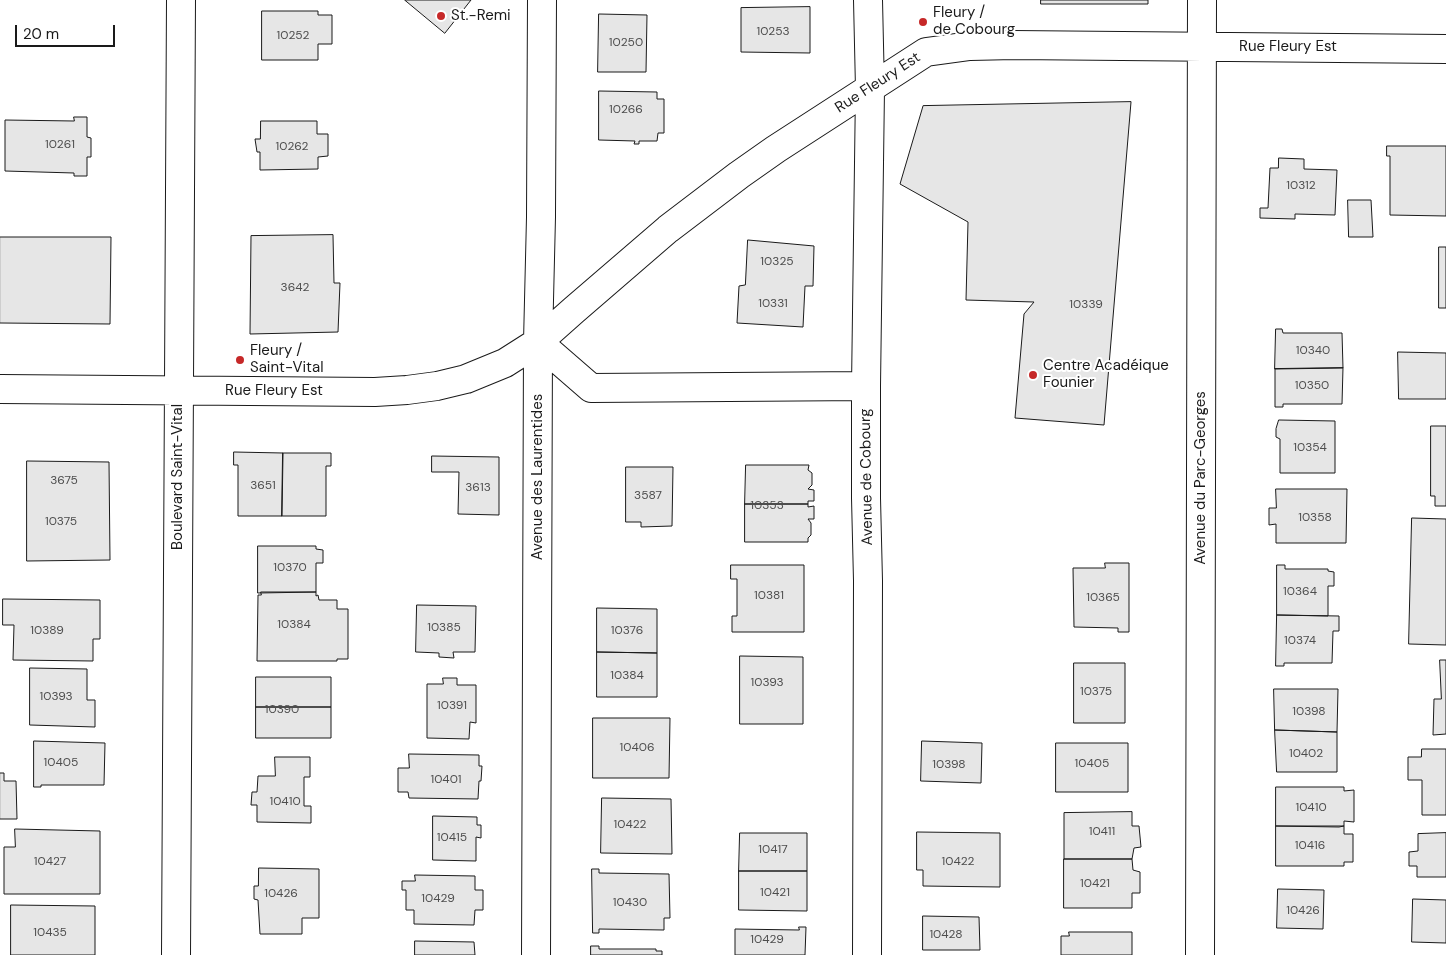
<!DOCTYPE html>
<meta charset="utf-8">
<style>
body{margin:0}
#map{position:relative;width:1446px;height:955px;overflow:hidden;background:#fff;font-family:"DM Sans",sans-serif}
canvas{display:block}
.scale{position:absolute;left:15px;top:25px;width:100px;height:22px;box-sizing:border-box;border:2px solid #1a1a1a;border-top:0;padding-left:6px;font-size:15px;line-height:18px;white-space:nowrap;color:#1a1a1a;-webkit-text-stroke:4px #fff;paint-order:stroke}
</style>
<div id="map">
<canvas width="1446" height="955"></canvas>
<div class="scale">20 m</div>
</div>
<script>
const context = document.querySelector('canvas').getContext('2d');
context.lineJoin = 'round';
function paint(path, color) {
  context.fillStyle = color;
  context.fill(path, 'evenodd');
}
function trace(path, color, width, dash) {
  context.strokeStyle = color;
  context.lineWidth = width;
  context.lineCap = dash ? 'butt' : 'round';
  context.setLineDash(dash || []);
  context.stroke(path);
}
function label(font, color, halo, rows, align = 'center') {
  context.font = font + ' "DM Sans",sans-serif';
  context.lineWidth = 4;
  context.setLineDash([]);
  context.textBaseline = 'middle';
  context.strokeStyle = halo;
  context.fillStyle = color;
  for (const [text, x, y, turn = 0] of rows) {
    context.save();
    context.translate(x, y);
    context.rotate((+turn || 0) * Math.PI / 180);
    context.textAlign = isNaN(turn) ? turn : align;
    if (halo) context.strokeText(text, 0, 0);
    context.fillText(text, 0, 0);
    context.restore();
  }
}
const building = new Path2D(`
 M405,0H471L445,33Z
 M1041,0H1148V4H1041Z
 M810,7V53L741,52V8Z
 M262,11H318V15H332V44H318V60H262Z
 M599,14L647,15L646,72H598Z
 M599,91L657,92V99H664V133H658L657,141H639V144H634L635,141L599,140Z
 M1131,102L1104,425L1015,418L1024,314L1034,302L966,300L968,222L900,184L923,106Z
 M74,117H87V137L91,138V157H87V176H74V173L5,171V120L74,121Z
 M261,121H317V134H328V156L318,157V169L260,170V152H257L255,139H260Z
 M1387,146H1446V216L1390,215V156H1387Z
 M1279,158L1304,159V169L1337,170L1335,215L1295,214V219L1260,218V208H1268L1270,168H1278Z
 M1348,200H1371L1373,237H1349Z
 M333,235L334,283H340L338,332L250,334L251,236Z
 M0,237H111L110,324L0,323Z
 M748,240L814,246L813,286H805L803,327L737,323L739,286L745,285Z
 M1439,247H1446V308H1439Z
 M1276,329H1282L1283,333H1342L1343,368L1275,369Z
 M1398,352L1446,353V399H1399Z
 M1343,368L1342,404H1283V407H1275V369Z
 M1279,420L1335,421V473H1280V439L1276,437V429Z
 M1431,426H1446V506H1435V496H1431Z
 M234,452L283,453L282,516H238V465H234Z
 M283,453H331V466H326V516H282Z
 M432,456L499,457V515L458,514L459,472H432Z
 M27,461L109,462L110,560L27,561Z
 M746,465H809L808,470L812,473V485L808,489L814,490V501H808V504H745Z
 M626,467H673L672,526L641,527V522H626Z
 M1276,489H1347L1346,543H1276V524L1269,525V508H1276Z
 M745,504H808V507L814,506V519H808L811,523V535L808,538V542H745Z
 M1412,518L1446,519V645L1409,644Z
 M258,546H316V549L323,550V563H316V592L258,593Z
 M1105,563H1129V632H1118V628L1074,627L1073,568H1105Z
 M731,565H804V632H732V616H737V579H731Z
 M1277,565H1285V569H1328V571L1334,572V586H1328V616L1277,615Z
 M261,592H316V596L318,595L319,600H337V609H348V659H337V661H257L258,595H261Z
 M3,599L100,600V639H93V661L13,660L14,625H3Z
 M417,605L476,606L475,652H453L454,658L439,657V653L416,652Z
 M597,608L657,609V653L597,652Z
 M1277,615L1339,616V631H1333L1332,663H1284V666H1276Z
 M597,652L657,653V697H597Z
 M740,656L803,657V724H740Z
 M1440,660H1446V734L1433,735L1434,699H1441Z
 M1074,663H1125V723H1074Z
 M30,668L87,669V700H95V727L30,725Z
 M256,677H331V707H256Z
 M443,678H457V685H476V723L470,722L469,739L427,738V684H443Z
 M1274,689H1338L1337,732L1275,730Z
 M256,707H331V738H256Z
 M593,718H670L669,778H593Z
 M1275,730L1337,732V772H1277Z
 M34,741L105,743L104,785H41V787H34Z
 M922,741L982,743L981,783L921,781Z
 M1056,743H1128V792H1056Z
 M1422,749H1446V815H1422V780H1408V757H1421Z
 M409,754L479,755V766H482L481,781H479L478,799L409,798L408,792H398V768H409Z
 M275,757H310V777H304V806H311V823L257,822V805H251L252,792H257L258,776H275Z
 M0,773H4V781H16L17,819H0Z
 M1276,787H1344V791L1354,790V822L1344,821V826L1339,827L1276,826Z
 M602,798L671,799L672,854L601,853Z
 M1132,812V826H1139L1141,847L1134,848L1132,859H1064V813Z
 M433,816L477,817V825H481V838L476,837V861L433,860Z
 M1276,826H1344V834H1353V862H1344V866H1276Z
 M15,829L100,831V894H4V847H15Z
 M917,832L1000,833V887L923,886V870H917Z
 M740,833H807V871H739Z
 M1446,833V877H1417V866H1409V852L1418,851V834Z
 M1064,859H1132L1133,870L1140,872V893H1132V908H1064Z
 M259,868L319,869V918H302V934H260L258,900L254,899V886H258Z
 M592,869H599V873L669,874L670,918H664V930L599,929V933H593Z
 M739,871H807V911L739,910Z
 M415,875L475,876V890H483V910H475L474,925L414,924V910H406V890H402V881H415Z
 M1278,889L1324,890L1323,929L1277,928Z
 M1413,899L1446,900V943L1412,942Z
 M11,905L95,906V955H11Z
 M923,916L979,917L980,950H923Z
 M799,927H806L805,955H735V929L799,930Z
 M1069,932H1132V955H1061V936H1069Z
 M415,941L474,942L475,955H415Z
 M591,946H599V949H656V951H662V955H591Z`);
paint(building, '#e6e6e6');
trace(building, '#1a1a1a', 1);
const minor = new Path2D(`
 M538,342L591,388L866,386
 M0,389L375,392L407,390L437,386L466,379L505,363L538,342L574,310L668,229L739,175L776,149L926,52L970,46L1014,45L1446,49
 M176,955L181,0
 M536,955L538,342L541,217L542,0
 M867,955L868,581L866,498V386L870,89L868,0
 M1200,955L1202,0`);
trace(minor, '#1a1a1a', 30);
trace(minor, '#fff', 28);
for (const [x, y, r, color] of [
 [441,16,5,"#c62828"],
 [923,22,5,"#c62828"],
 [240,360,5,"#c62828"],
 [1033,375,5,"#c62828"]
]) {
  const dot = new Path2D();
  dot.arc(x, y, r, 0, 2 * Math.PI);
  context.fillStyle = color;
  context.fill(dot);
  trace(dot, '#fff', 2);
}
label('12px', '#4d4d4d', null, [
 ["10253",773,32],
 ["10252",293,36],
 ["10250",626,43],
 ["10266",626,110],
 ["10261",60,145],
 ["10262",292,147],
 ["10312",1301,186],
 ["10325",777,262],
 ["3642",295,288],
 ["10331",773,304],
 ["10339",1086,305],
 ["10340",1313,351],
 ["10350",1312,386],
 ["10354",1310,448],
 ["3675",64,481],
 ["3651",263,486],
 ["3613",478,488],
 ["3587",648,496],
 ["10353",767,506],
 ["10358",1315,518],
 ["10375",61,522],
 ["10370",290,568],
 ["10364",1300,592],
 ["10381",769,596],
 ["10365",1103,598],
 ["10384",294,625],
 ["10385",444,628],
 ["10389",47,631],
 ["10376",627,631],
 ["10374",1300,641],
 ["10384",627,676],
 ["10393",767,683],
 ["10375",1096,692],
 ["10393",56,697],
 ["10391",452,706],
 ["10390",282,710],
 ["10398",1309,712],
 ["10406",637,748],
 ["10402",1306,754],
 ["10405",61,763],
 ["10405",1092,764],
 ["10398",949,765],
 ["10401",446,780],
 ["10410",285,802],
 ["10410",1311,808],
 ["10422",630,825],
 ["10411",1102,832],
 ["10415",452,838],
 ["10416",1310,846],
 ["10417",773,850],
 ["10427",50,862],
 ["10422",958,862],
 ["10421",1095,884],
 ["10421",775,893],
 ["10426",281,894],
 ["10429",438,899],
 ["10430",630,903],
 ["10426",1303,911],
 ["10435",50,933],
 ["10428",946,935],
 ["10429",767,940]
]);
label('15px', '#1a1a1a', '#fff', [
 ["Fleury /",933,13],
 ["de Cobourg",933,30],
 ["St.-Remi",451,16],
 ["Fleury /",250,351],
 ["Saint-Vital",250,368],
 ["Centre Acadéique",1043,366],
 ["Founier",1043,383]
], 'left');
label('15px', '#1a1a1a', '#fff', [
 ["Rue Fleury Est",1288,47],
 ["Rue Fleury Est",878,83,-33],
 ["Rue Fleury Est",274,391],
 ["Boulevard Saint-Vital",178,477,-90],
 ["Avenue des Laurentides",538,477,-90],
 ["Avenue de Cobourg",867,477,-91],
 ["Avenue du Parc-Georges",1201,478,-90]
]);
</script>
